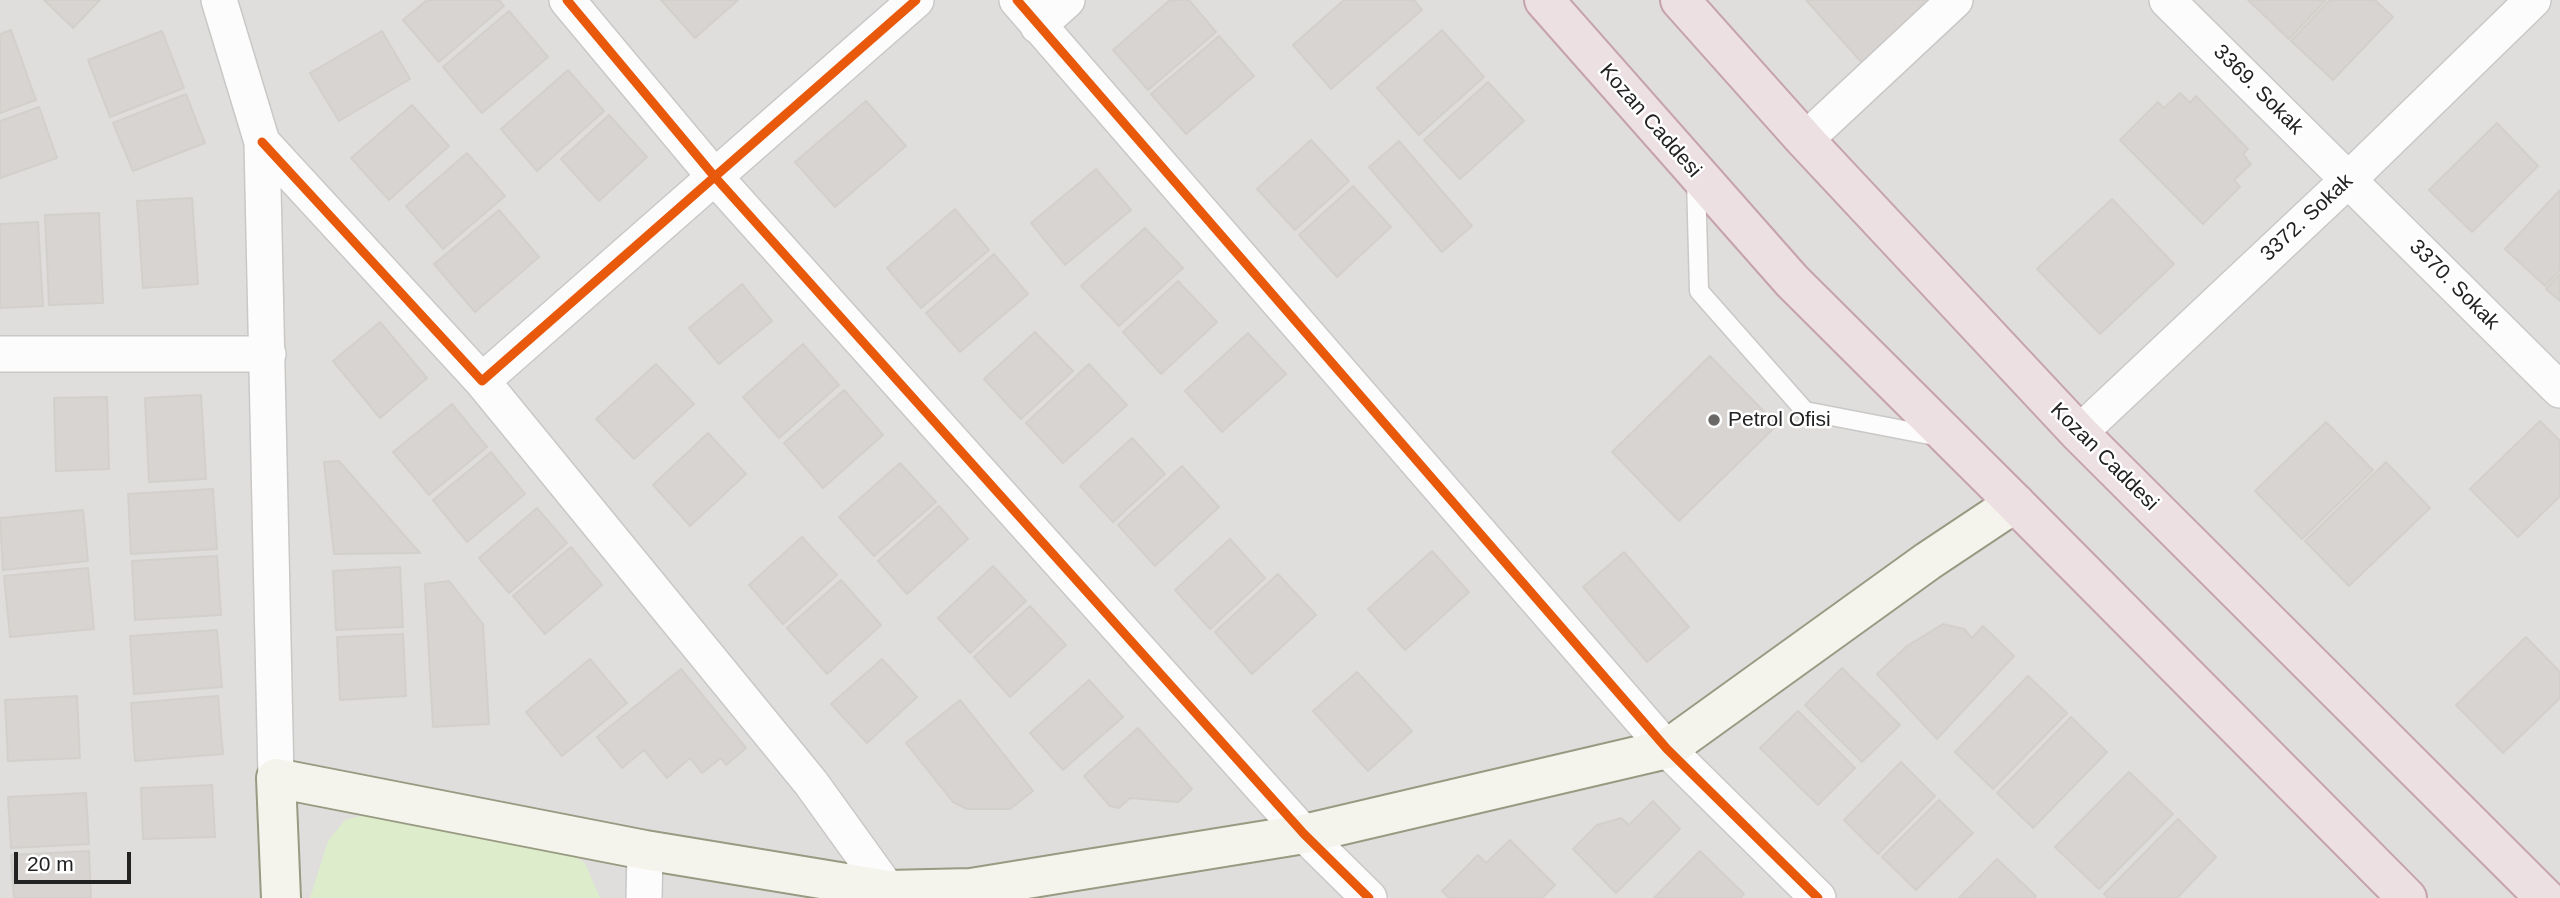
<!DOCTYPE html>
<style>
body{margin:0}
#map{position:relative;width:2560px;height:898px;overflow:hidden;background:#f0eeeb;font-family:Helvetica,sans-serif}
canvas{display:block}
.scale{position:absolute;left:14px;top:852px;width:117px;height:32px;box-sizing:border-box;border:4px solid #222;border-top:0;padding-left:9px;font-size:21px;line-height:24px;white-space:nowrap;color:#222;-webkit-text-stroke:5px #fff;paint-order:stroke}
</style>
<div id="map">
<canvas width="2560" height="898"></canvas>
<div class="scale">20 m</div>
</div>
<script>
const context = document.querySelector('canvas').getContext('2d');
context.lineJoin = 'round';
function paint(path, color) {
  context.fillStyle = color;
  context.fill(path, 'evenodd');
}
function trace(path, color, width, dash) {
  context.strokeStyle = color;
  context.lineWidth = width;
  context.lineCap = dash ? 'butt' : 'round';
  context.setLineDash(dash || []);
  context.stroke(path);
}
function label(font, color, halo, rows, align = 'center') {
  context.font = font + ' Helvetica,sans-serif';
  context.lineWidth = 5;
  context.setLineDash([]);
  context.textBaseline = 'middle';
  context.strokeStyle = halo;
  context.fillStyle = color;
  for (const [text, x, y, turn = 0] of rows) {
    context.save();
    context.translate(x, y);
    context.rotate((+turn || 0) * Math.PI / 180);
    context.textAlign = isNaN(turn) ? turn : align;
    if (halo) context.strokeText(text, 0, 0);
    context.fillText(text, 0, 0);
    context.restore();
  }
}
paint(new Path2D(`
 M0,0H2560V898H0Z`), '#dfdedc');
paint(new Path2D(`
 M373,813L568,852L585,863L600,898H310L328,841L345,820Z`), '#ddeccb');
const building = new Path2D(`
 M44,0H100L73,28Z
 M427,0H499L504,6L439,62L403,20Z
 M661,0H738L695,38Z
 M1170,0H1189L1216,32L1148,90L1113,50Z
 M1344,0H1414L1422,10L1331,89L1293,45Z
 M1806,0H1937L1864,65Z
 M2248,0H2326L2289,39Z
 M2330,0H2375L2393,17L2333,80L2291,41Z
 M509,11L548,57L482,113L443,67Z
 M11,30L36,100L0,113V34Z
 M1442,30L1484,77L1419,135L1377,88Z
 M162,31L184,88L110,117L88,60Z
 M382,31L410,79L339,121L310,73Z
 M1219,36L1254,76L1186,134L1151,94Z
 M568,70L604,111L537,171L501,129Z
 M1488,82L1524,121L1460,179L1424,140Z
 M2180,93L2190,103L2196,96L2248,149L2243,154L2251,164L2234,180L2240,187L2203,224L2120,140L2158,102L2164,108Z
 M186,94L205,143L133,171L113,123Z
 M866,101L906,146L835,207L795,162Z
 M412,105L449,146L389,200L351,158Z
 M39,107L57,158L0,178V121Z
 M609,115L647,157L599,201L561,159Z
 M2497,123L2538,166L2472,232L2429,190Z
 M1311,140L1349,181L1295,230L1257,189Z
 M1399,141L1472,226L1442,252L1369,167Z
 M467,153L505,196L443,249L406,206Z
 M1096,169L1131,210L1065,265L1031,223Z
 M1353,186L1391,227L1337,277L1299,235Z
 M2560,190V270L2545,286L2505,249Z
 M192,198L198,284L143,288L137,201Z
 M2112,199L2174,264L2100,334L2037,269Z
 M955,209L989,250L921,308L887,268Z
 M499,210L539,257L475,312L434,264Z
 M99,213L103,303L49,305L45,215Z
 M38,222L43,306L0,308V224Z
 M1145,228L1183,268L1119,326L1081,286Z
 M994,254L1028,294L960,352L926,313Z
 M2560,274V301L2546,289Z
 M1178,281L1217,322L1161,374L1123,332Z
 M742,284L772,321L719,364L689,328Z
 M380,322L427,378L380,418L333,361Z
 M1035,332L1073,371L1021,419L984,379Z
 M1248,333L1286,374L1222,432L1185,391Z
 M803,344L839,385L779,438L743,397Z
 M1710,356L1777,425L1679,521L1612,452Z
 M656,364L694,404L634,459L596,419Z
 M1089,364L1127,405L1063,463L1026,423Z
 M844,390L883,435L823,488L784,443Z
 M201,395L206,479L149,482L145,398Z
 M107,397L109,469L56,471L54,398Z
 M452,404L487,447L429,495L393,452Z
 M2540,421L2560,441V496L2518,537L2470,489Z
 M2326,422L2373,470L2302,539L2255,491Z
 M708,433L746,474L690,526L653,485Z
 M1132,438L1165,474L1113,522L1080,486Z
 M491,452L525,494L467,542L433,500Z
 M339,461L420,553L334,554L324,462Z
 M2386,462L2430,508L2349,586L2305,541Z
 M900,463L936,502L874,556L839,517Z
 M1182,466L1219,507L1155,566L1118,525Z
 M213,489L217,549L131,554L128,494Z
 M939,506L968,539L907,594L878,561Z
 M537,508L567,543L509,593L479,558Z
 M83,510L88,561L3,570L0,518Z
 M802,537L837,575L783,624L749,585Z
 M1230,539L1265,578L1210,629L1175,590Z
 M571,547L602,585L545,634L513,596Z
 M1432,551L1469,592L1405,650L1368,609Z
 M1624,552L1689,627L1647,662L1583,587Z
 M217,556L221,615L135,620L132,561Z
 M993,566L1026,601L970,653L938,618Z
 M400,567L403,627L336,630L333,571Z
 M88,568L94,629L10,637L4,576Z
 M1278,574L1316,615L1252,674L1215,632Z
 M841,580L881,625L827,674L787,628Z
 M449,581L483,624L489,724L433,727L425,584Z
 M1030,606L1066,645L1010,697L974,657Z
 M1943,624L1964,629L1972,638L1983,626L2014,656L1937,739L1877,674L1907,646Z
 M217,630L222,687L134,694L130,636Z
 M403,634L406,696L340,700L337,637Z
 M2526,637L2560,672V698L2503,753L2456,705Z
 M590,659L627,703L562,756L526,712Z
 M882,659L917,697L867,743L831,704Z
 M1842,668L1900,725L1862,762L1805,705Z
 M681,669L746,748L726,765L721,758L702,773L690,758L667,778L644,750L622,768L597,737Z
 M1357,672L1412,731L1368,771L1313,711Z
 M2028,676L2067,713L1993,789L1955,752Z
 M1089,680L1123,717L1063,770L1030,733Z
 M77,696L80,758L8,761L5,700Z
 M218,696L223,754L135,761L131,703Z
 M960,700L1033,791L1010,809H967L953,802L906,743Z
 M1798,711L1855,768L1818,805L1760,748Z
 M2071,717L2107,752L2033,828L1997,793Z
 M1138,728L1192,789L1178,802L1130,798L1119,808L1110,806L1084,776Z
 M1901,762L1935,796L1878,854L1844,820Z
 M2129,772L2173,814L2099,889L2055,847Z
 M212,785L215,837L143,839L141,788Z
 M86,793L89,844L11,848L8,797Z
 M1939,800L1973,833L1916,890L1882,857Z
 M1653,801L1680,829L1616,893L1573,849L1597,825L1621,818L1629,825Z
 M2178,819L2216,857L2177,898H2108L2104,894Z
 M1510,840L1555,885L1542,898H1449L1442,891L1478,855L1486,863Z
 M89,851L91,898H14L11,855Z
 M1700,851L1744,894L1740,898H1654Z
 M1997,859L2036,896L2034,898H1959Z`);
paint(building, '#d7d4d2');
trace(building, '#d3d0cc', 2);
const lane = new Path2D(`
 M1696,179L1699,291L1805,411L1940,437`);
const street = new Path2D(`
 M219,0L262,142L276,778
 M567,0L714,176L1304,834L1369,898
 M1017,0L1667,749L1818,898
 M2167,0L2560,390
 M1038,26L1067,0
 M1805,140L1955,0
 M262,142L482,381L916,0
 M0,354H268
 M482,381L811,783L888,890
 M2079,433L2348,180L2533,0
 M644,898L645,850`);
const secondary = new Path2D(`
 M281,898L276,778L645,850L888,890L971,888L1304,834L1667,749L1928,561L2015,503`);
const highway = new Path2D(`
 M1544,0L1792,281L2015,503L2407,898
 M1680,0L1805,140L2079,433L2545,898`);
trace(lane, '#c9c8c7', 21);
trace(street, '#c9c8c7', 38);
trace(secondary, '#999a82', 42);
trace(highway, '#c5a2ac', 42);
trace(lane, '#fdfcfc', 18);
trace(street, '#fdfcfc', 35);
trace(secondary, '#f4f4ed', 38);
trace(highway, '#ece0e2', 38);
trace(new Path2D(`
 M567,0L714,176L1304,834L1369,898
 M1017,0L1667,749L1818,898
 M262,142L482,381L916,0`), '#e8590c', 9);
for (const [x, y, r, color] of [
 [1714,420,7,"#6a6968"]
]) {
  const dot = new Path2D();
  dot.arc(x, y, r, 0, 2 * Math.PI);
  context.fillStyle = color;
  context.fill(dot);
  trace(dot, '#fff', 2.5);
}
label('21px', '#222', '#fff', [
 ["3369. Sokak",2258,90,45],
 ["Kozan Caddesi",1650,121,49],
 ["3372. Sokak",2307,218,-43],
 ["3370. Sokak",2454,285,45],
 ["Kozan Caddesi",2104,457,45]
]);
label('21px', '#222', '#fff', [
 ["Petrol Ofisi",1728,420]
], 'left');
</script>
